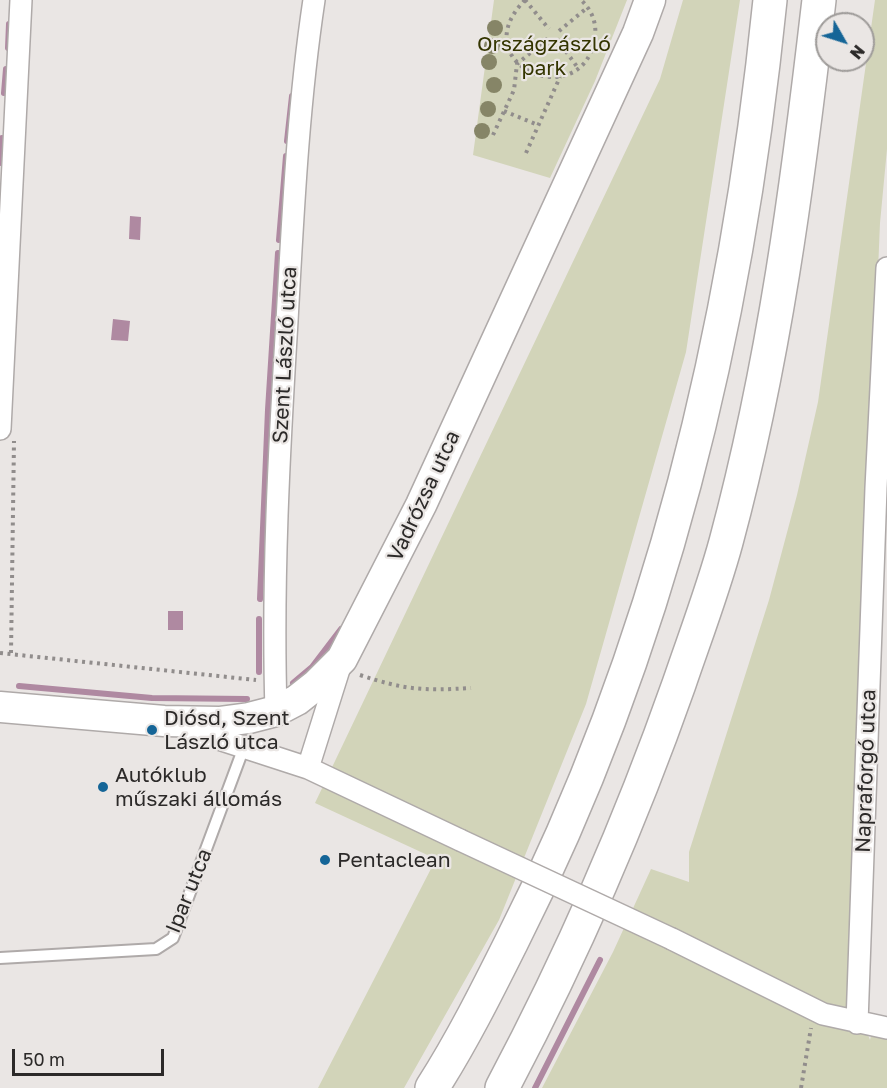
<!DOCTYPE html>
<meta charset="utf-8">
<style>
body{margin:0}
#map{position:relative;width:887px;height:1088px;overflow:hidden;background:#eae6e4;font-family:"Golos Text",sans-serif}
canvas{display:block}
.north{position:absolute;left:815px;top:12px;width:60px;height:60px;box-sizing:border-box;background:#eae6e4;border:2px solid #9e9b99;border-radius:50%;rotate:129deg;font-size:16px;font-weight:700;line-height:24px;text-align:center;color:#2c2a29}
.north::after{content:'';display:block;margin:auto;width:21px;height:27px;background:#156597;clip-path:polygon(50% 0,100% 100%,50% 72%,0 100%)}
.scale{position:absolute;left:12px;top:1049px;width:152px;height:27px;box-sizing:border-box;border:3px solid #2c2a29;border-top:0;padding-left:8px;font-size:18px;line-height:21px;white-space:nowrap;color:#2c2a29;-webkit-text-stroke:4px #eae6e4;paint-order:stroke}
</style>
<div id="map">
<canvas width="887" height="1088"></canvas>
<div class="north">N</div>
<div class="scale">50 m</div>
</div>
<script>
const context = document.querySelector('canvas').getContext('2d');
context.lineJoin = 'round';
function paint(path, color) {
  context.fillStyle = color;
  context.fill(path, 'evenodd');
}
function trace(path, color, width, dash) {
  context.strokeStyle = color;
  context.lineWidth = width;
  context.lineCap = dash ? 'butt' : 'round';
  context.setLineDash(dash || []);
  context.stroke(path);
}
function label(font, color, halo, rows, align = 'center') {
  context.font = font + ' "Golos Text",sans-serif';
  context.lineWidth = 4.5;
  context.setLineDash([]);
  context.textBaseline = 'middle';
  context.strokeStyle = halo;
  context.fillStyle = color;
  for (const [text, x, y, turn = 0] of rows) {
    context.save();
    context.translate(x, y);
    context.rotate((+turn || 0) * Math.PI / 180);
    context.textAlign = isNaN(turn) ? turn : align;
    if (halo) context.strokeText(text, 0, 0);
    context.fillText(text, 0, 0);
    context.restore();
  }
}
paint(new Path2D(`
 M494,0H627L595,81L550,178L473,155Z
 M683,0H740L686,352L586,704L499,920L404,1088H318L436,859L315,803L660,79Z
 M875,0H887V149L880,223L848,984L870,1040L871,1036L887,1039V1088H542L613,952L651,869L689,882V852L769,600L797,495L818,402Z`), '#d2d4b9');
paint(new Path2D(`
 M130,216L141,217L140,240L129,239Z
 M113,319L130,321L128,341L111,340Z
 M168,611H183V630H168Z`), '#af89a1');
trace(new Path2D(`
 M8,48L9,24
 M4,93L6,69
 M287,141L292,96
 M0,163L2,138
 M279,240L286,156
 M260,599L268,410L278,253
 M259,672V619
 M293,683L312,667L341,629
 M19,686L152,698L247,699
 M535,1088L600,960`), '#af89a1', 6);
const lane = new Path2D(`
 M0,958L156,949L173,938L244,747`);
const street = new Path2D(`
 M0,429L21,0
 M276,711C272,580 279,451 287,321C293,214 298,106 314,0
 M185,728L308,768L460,840
 M308,768L341,663
 M672,939L823,1014L887,1028
 M857,1023L876,488L887,268`);
const secondary = new Path2D(`
 M0,707L164,721L219,722L249,718L276,711L297,700L316,685L342,659L421,505L638,33L650,0`);
const highway = new Path2D(`
 M432,1088C462,1041 487,991 512,941C661,647 737,327 770,0
 M502,1088C571,958 630,823 679,684C695,637 713,590 726,542C774,364 798,183 819,0`);
trace(lane, '#afaaa9', 14);
trace(street, '#afaaa9', 24);
trace(secondary, '#afaaa9', 33);
trace(highway, '#afaaa9', 36);
trace(new Path2D(`
 M525,0C462,64 579,113 594,42C598,26 593,11 581,0
 M525,0L549,29
 M559,31L588,7
 M557,39L578,68
 M504,111L538,125
 M493,135L514,90L517,64L548,38
 M526,153L560,77
 M0,653L256,680
 M11,653L14,441
 M360,675C405,690 424,691 471,688
 M801,1088L811,1028`), '#918d8c', 4, [3, 4.5]);
trace(lane, '#fff', 10);
trace(street, '#fff', 21);
trace(secondary, '#fff', 30);
trace(highway, '#fff', 33);
const streetBridge = new Path2D(`
 M460,840L672,939`);
trace(streetBridge, '#afaaa9', 24, []);
trace(streetBridge, '#fff', 21);
context.fillStyle = '#868567';
for (const [x, y] of [
 [495,28],
 [492,46],
 [489,62],
 [494,85],
 [488,109],
 [482,131]
]) {
  context.beginPath();
  context.arc(x, y, 8, 0, 2 * Math.PI);
  context.fill();
}
for (const [x, y, r, color] of [
 [152,730,6,"#156597"],
 [103,787,6,"#156597"],
 [325,860,6,"#156597"]
]) {
  const dot = new Path2D();
  dot.arc(x, y, r, 0, 2 * Math.PI);
  context.fillStyle = color;
  context.fill(dot);
  trace(dot, '#eae6e4', 2);
}
label('21px', '#343500', '#eae6e4', [
 ["Országzászló",544,44],
 ["park",544,68]
]);
label('21px', '#2c2a29', '#eae6e4', [
 ["Szent László utca",285,355,-87],
 ["Vadrózsa utca",424,496,-65],
 ["Napraforgó utca",866,771,-88],
 ["Ipar utca",189,891,-68]
]);
label('21px', '#2c2a29', '#eae6e4', [
 ["Diósd, Szent",164,718],
 ["László utca",164,742],
 ["Autóklub",115,775],
 ["műszaki állomás",115,799],
 ["Pentaclean",337,860]
], 'left');
</script>
